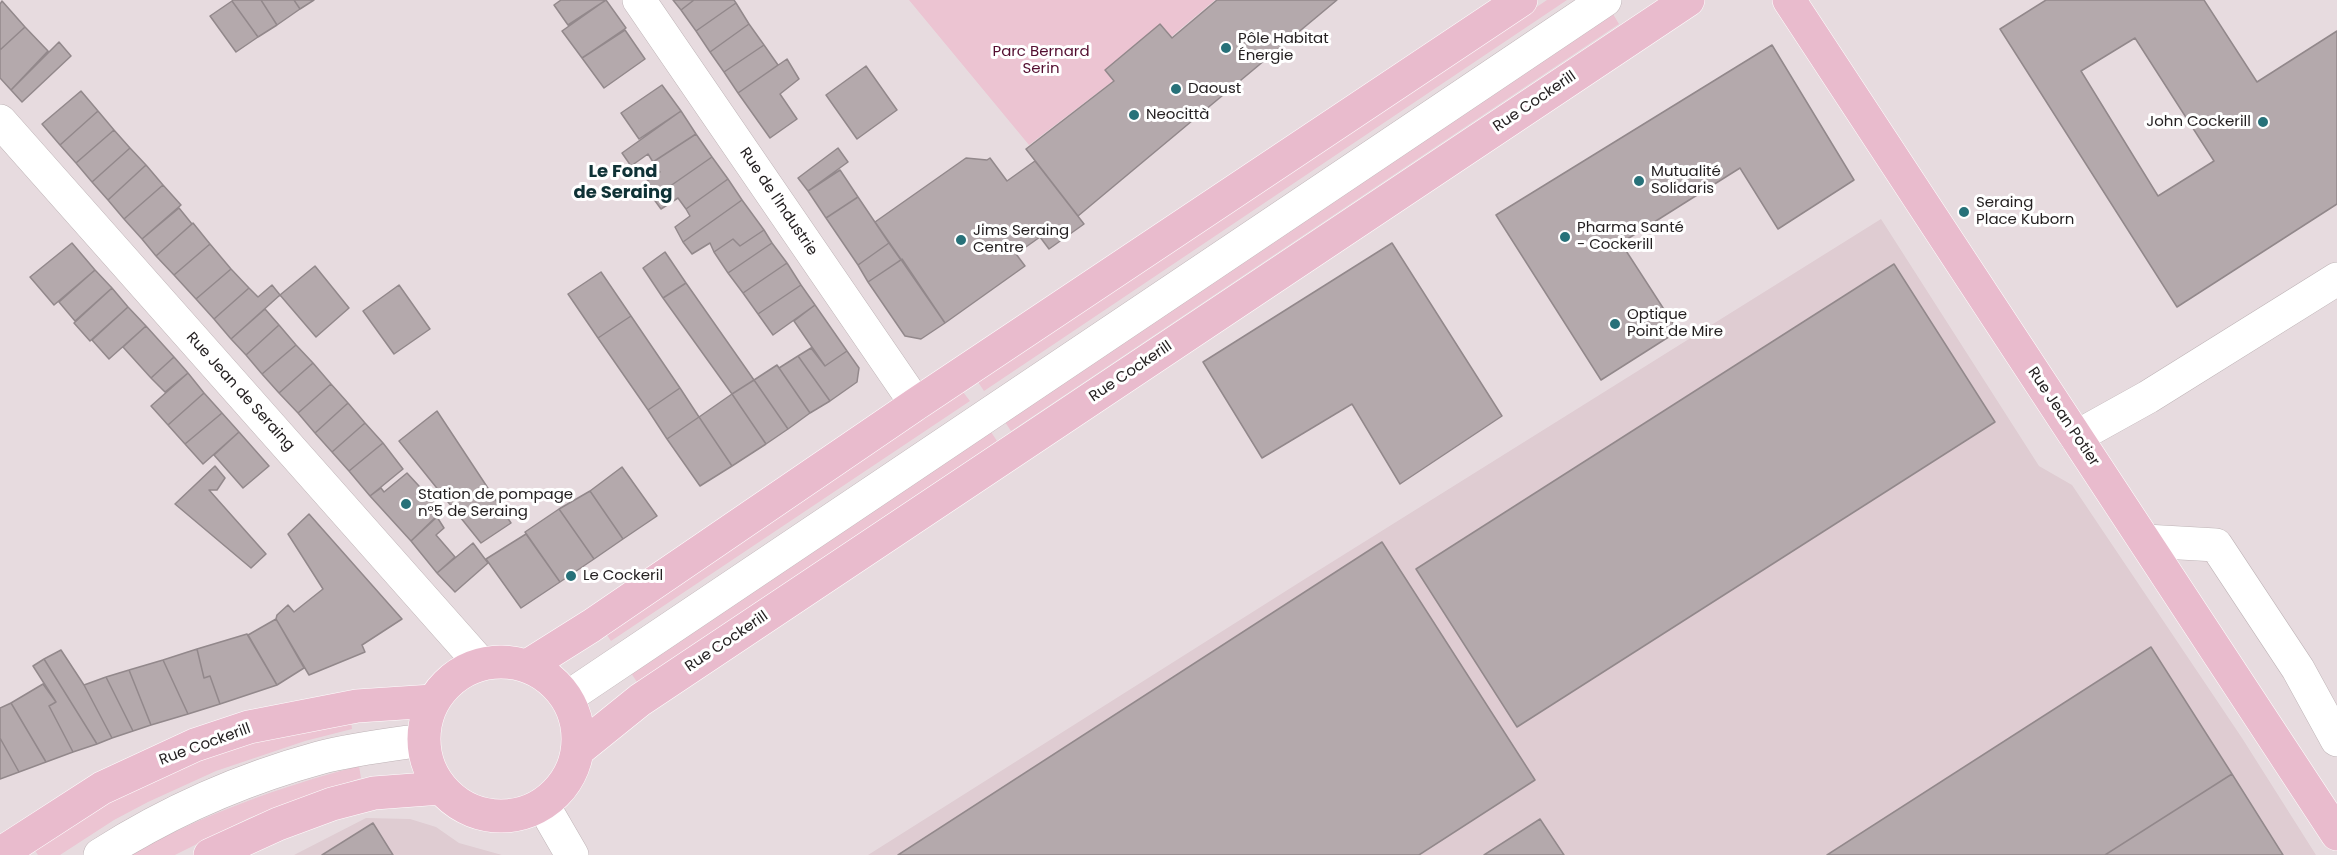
<!DOCTYPE html>
<meta charset="utf-8">
<style>
body{margin:0}
canvas{display:block;background:#e7dbdf}
</style>
<canvas width="2337" height="855"></canvas>
<script>
const context = document.querySelector('canvas').getContext('2d');
context.lineJoin = 'round';
function paint(path, color) {
  context.fillStyle = color;
  context.fill(path, 'evenodd');
}
function trace(path, color, width, dash) {
  context.strokeStyle = color;
  context.lineWidth = width;
  context.lineCap = dash ? 'butt' : 'round';
  context.setLineDash(dash || []);
  context.stroke(path);
}
function label(font, color, halo, rows, align = 'center') {
  context.font = font + ' Poppins,sans-serif';
  context.lineWidth = 6;
  context.setLineDash([]);
  context.textBaseline = 'middle';
  context.strokeStyle = halo;
  context.fillStyle = color;
  for (const [text, x, y, turn = 0] of rows) {
    context.save();
    context.translate(x, y);
    context.rotate((+turn || 0) * Math.PI / 180);
    context.textAlign = isNaN(turn) ? turn : align;
    if (halo) context.strokeText(text, 0, 0);
    context.fillText(text, 0, 0);
    context.restore();
  }
}
paint(new Path2D(`
 M1881,219L2039,466L2072,485L2242,738L2316,855H868L1308,577Z
 M366,818L410,819L436,827L459,843L502,855H294Z`), '#dfccd2');
paint(new Path2D(`
 M909,0H1215L1171,37L1160,24L1105,70L1113,81L1029,145Z
 M1547,0H1567L984,391L978,382Z
 M1613,14L1619,24L1011,431L1005,422Z
 M963,392L970,401L611,641L605,632Z
 M991,432L997,441L637,682L631,673Z
 M351,721L352,729L305,741L216,771L148,802L114,820L60,855H38L32,846L61,826L220,749Z
 M359,766L361,778L305,797L249,818L175,855H129C203,815 278,787 359,766Z`), '#ecc4d2');
const building = new Path2D(`
 M233,0H261L277,25L258,37L232,1Z
 M261,0H294L300,9L277,25Z
 M294,0H314L300,9Z
 M561,0H606L568,25L554,5Z
 M606,0L626,28L582,58L562,31Z
 M673,0H694L681,10Z
 M694,0H734L736,3L696,31L681,10Z
 M1217,0H1337L1078,216L1026,149L1114,81L1105,70L1160,24L1172,38Z
 M2046,0H2204L2257,82L2337,31V204L2177,307L2000,29ZM2135,38L2214,161L2158,196L2081,71Z
 M2,1L25,27L0,50V4Z
 M232,1L258,37L236,52L210,16Z
 M736,3L749,24L710,52L696,31Z
 M749,24L764,45L724,72L710,52Z
 M25,27L48,51L11,90L0,78V50Z
 M625,30L645,59L604,88L582,58Z
 M59,42L71,56L22,102L11,90Z
 M764,45L778,65L738,93L724,72Z
 M1772,45L1854,180L1778,229L1740,168L1621,243L1678,331L1601,380L1496,215Z
 M787,59L799,79L780,94L797,119L770,138L738,93Z
 M866,66L897,110L857,139L826,95Z
 M662,85L681,111L639,139L621,113Z
 M81,91L98,111L60,145L42,124Z
 M98,111L114,130L76,163L60,145Z
 M681,111L696,134L653,162L648,154L631,166L622,153Z
 M114,130L130,148L92,182L76,163Z
 M696,134L712,157L653,198L643,184L660,172L653,162Z
 M130,148L146,165L108,200L92,182Z
 M838,148L848,162L808,191L798,178Z
 M712,157L728,179L686,209L678,198L661,209L653,198Z
 M966,158L987,160L990,158L1007,181L1035,161L1084,224L1049,249L1040,237L1016,254L1025,266L945,323L875,222Z
 M146,165L163,185L124,219L108,200Z
 M840,170L858,197L826,218L808,191Z
 M728,179L742,200L683,242L675,227L690,216L686,209Z
 M163,185L181,205L142,239L124,219Z
 M858,197L889,243L858,265L826,218Z
 M742,200L764,230L740,246L733,239L714,252L710,243L692,254L683,242Z
 M179,208L192,224L156,256L142,239Z
 M193,223L210,244L174,275L156,256Z
 M764,230L772,243L728,273L714,252L733,239L740,246Z
 M72,243L95,270L54,305L30,277Z
 M772,243L787,263L743,293L728,273Z
 M889,243L901,260L868,282L858,265Z
 M1392,243L1502,416L1400,484L1352,404L1262,458L1203,362Z
 M210,244L231,269L196,299L174,275Z
 M665,252L686,283L663,298L643,268Z
 M902,259L945,323L921,339L905,336L868,282Z
 M787,263L801,285L758,314L743,293Z
 M1894,264L1995,422L1517,727L1416,569Z
 M315,266L349,308L316,337L280,295Z
 M231,269L249,288L214,319L196,299Z
 M95,270L112,288L75,321L59,302Z
 M601,272L631,316L598,338L568,294Z
 M686,283L754,380L732,394L663,298Z
 M272,285L280,295L231,339L214,319L249,288L258,297Z
 M399,285L430,329L394,354L363,311Z
 M801,285L815,305L773,335L758,314Z
 M112,288L128,307L90,341L74,323Z
 M815,305L847,351L825,366L794,321Z
 M128,307L146,326L109,359L92,340Z
 M265,309L279,325L246,355L231,339Z
 M631,316L680,388L648,410L598,338Z
 M279,325L296,345L262,374L246,355Z
 M146,326L174,357L151,378L123,347Z
 M296,345L313,363L279,393L262,374Z
 M811,348L825,366L847,351L859,368L857,382L830,401L798,356Z
 M798,356L830,401L810,413L779,368Z
 M174,357L188,373L165,392L151,378Z
 M313,363L331,384L298,413L279,393Z
 M777,365L810,413L788,429L754,380Z
 M188,373L204,393L168,425L151,406Z
 M754,380L788,429L766,444L732,394Z
 M331,384L348,403L315,433L298,413Z
 M680,388L699,417L667,439L648,410Z
 M204,393L222,413L185,444L168,425Z
 M732,394L766,444L732,466L699,417Z
 M348,403L365,423L332,452L315,433Z
 M437,411L511,523L481,543L399,441Z
 M222,413L239,432L203,464L185,444Z
 M699,417L732,466L700,486L667,439Z
 M365,423L383,443L349,471L332,452Z
 M239,432L269,466L243,488L214,455Z
 M383,443L403,469L370,496L349,471Z
 M215,466L225,478L217,490H209L266,554L251,568L175,504Z
 M622,467L657,516L623,539L590,491Z
 M407,473L442,511L411,541L370,496L381,488L384,492Z
 M590,491L623,539L594,559L559,509Z
 M559,509L594,559L560,582L525,532Z
 M309,514L402,619L362,645L365,652L309,675L276,619L277,615L288,605L294,612L323,589L288,534Z
 M437,517L444,528L436,535L455,557L437,573L411,541Z
 M526,534L560,582L521,608L486,559Z
 M1382,542L1535,780L1419,855H898Z
 M473,543L488,563L455,592L437,573Z
 M276,619L304,668L277,685L248,635Z
 M247,634L277,685L220,704L210,676L204,678L197,649Z
 M2151,647L2232,774L2105,855H1827Z
 M197,649L204,678L210,676L220,704L188,714L163,660Z
 M61,650L84,685L112,738L97,744L44,659Z
 M44,659L97,744L73,752L49,706L56,702L33,666Z
 M163,660L188,714L151,725L129,670Z
 M129,670L151,725L133,731L106,677Z
 M106,677L133,731L112,738L84,685Z
 M43,684L56,702L49,706L73,752L46,762L11,703Z
 M11,703L46,762L19,772L0,738V708Z
 M0,738L19,772L0,779Z
 M2232,774L2283,855H2105Z
 M1540,819L1564,855H1484Z
 M373,823L393,855H322Z`);
paint(building, '#b4a9ac');
trace(building, '#92888b', 1.5);
const minor = new Path2D(`
 M639,0L916,404
 M0,121L480,663
 M2076,437L2148,397L2337,279
 M2145,541L2216,545L2298,669L2337,740
 M568,697L1605,0
 M543,805L572,855
 M100,855C166,813 242,779 319,758C353,749 388,745 423,740`);
const major = new Path2D(`
 M1789,0L2337,834
 M424 739a77 77 0 1 1 154 0a77 77 0 1 1-154 0Z
 M529,665L591,626L916,404L1521,0
 M578,750L640,700L1688,0
 M0,854L102,788L195,745L249,727L357,706L433,701
 M210,855L278,824L332,804L374,793L441,788`);
trace(minor, '#beb3b6', 34);
trace(major, '#fff', 34);
trace(minor, '#fff', 33);
trace(major, '#e9bbcd', 33);
for (const [x, y, r, color] of [
 [1226,48,6,"#277179"],
 [1176,89,6,"#277179"],
 [1134,115,6,"#277179"],
 [2263,122,6,"#277179"],
 [1639,181,6,"#277179"],
 [1964,212,6,"#277179"],
 [1565,237,6,"#277179"],
 [961,240,6,"#277179"],
 [1615,324,6,"#277179"],
 [406,504,6,"#277179"],
 [571,576,6,"#277179"]
]) {
  const dot = new Path2D();
  dot.arc(x, y, r, 0, 2 * Math.PI);
  context.fillStyle = color;
  context.fill(dot);
  trace(dot, '#fff', 2);
}
label('15px', '#252122', '#fff', [
 ["Pôle Habitat",1238,39],
 ["Énergie",1238,56],
 ["Daoust",1188,89],
 ["Neocittà",1146,115],
 ["John Cockerill",2251,122,"right"],
 ["Mutualité",1651,172],
 ["Solidaris",1651,189],
 ["Seraing",1976,203],
 ["Place Kuborn",1976,220],
 ["Pharma Santé",1577,228],
 ["- Cockerill",1577,245],
 ["Jims Seraing",973,231],
 ["Centre",973,248],
 ["Optique",1627,315],
 ["Point de Mire",1627,332],
 ["Station de pompage",418,495],
 ["n°5 de Seraing",418,512],
 ["Le Cockeril",583,576]
], 'left');
label('15px', '#530e30', '#fff', [
 ["Parc Bernard",1041,52],
 ["Serin",1041,69]
]);
label('15px', '#252122', '#fff', [
 ["Rue Cockerill",1535,102,-34],
 ["Rue de l'Industrie",778,202,56],
 ["Rue Cockerill",1131,372,-34],
 ["Rue Jean de Seraing",240,392,48],
 ["Rue Jean Potier",2063,417,56],
 ["Rue Cockerill",727,642,-34],
 ["Rue Cockerill",205,745,-20]
]);
label('bold 18px', '#0f3236', '#fff', [
 ["Le Fond",623,172],
 ["de Seraing",623,193]
]);
</script>
